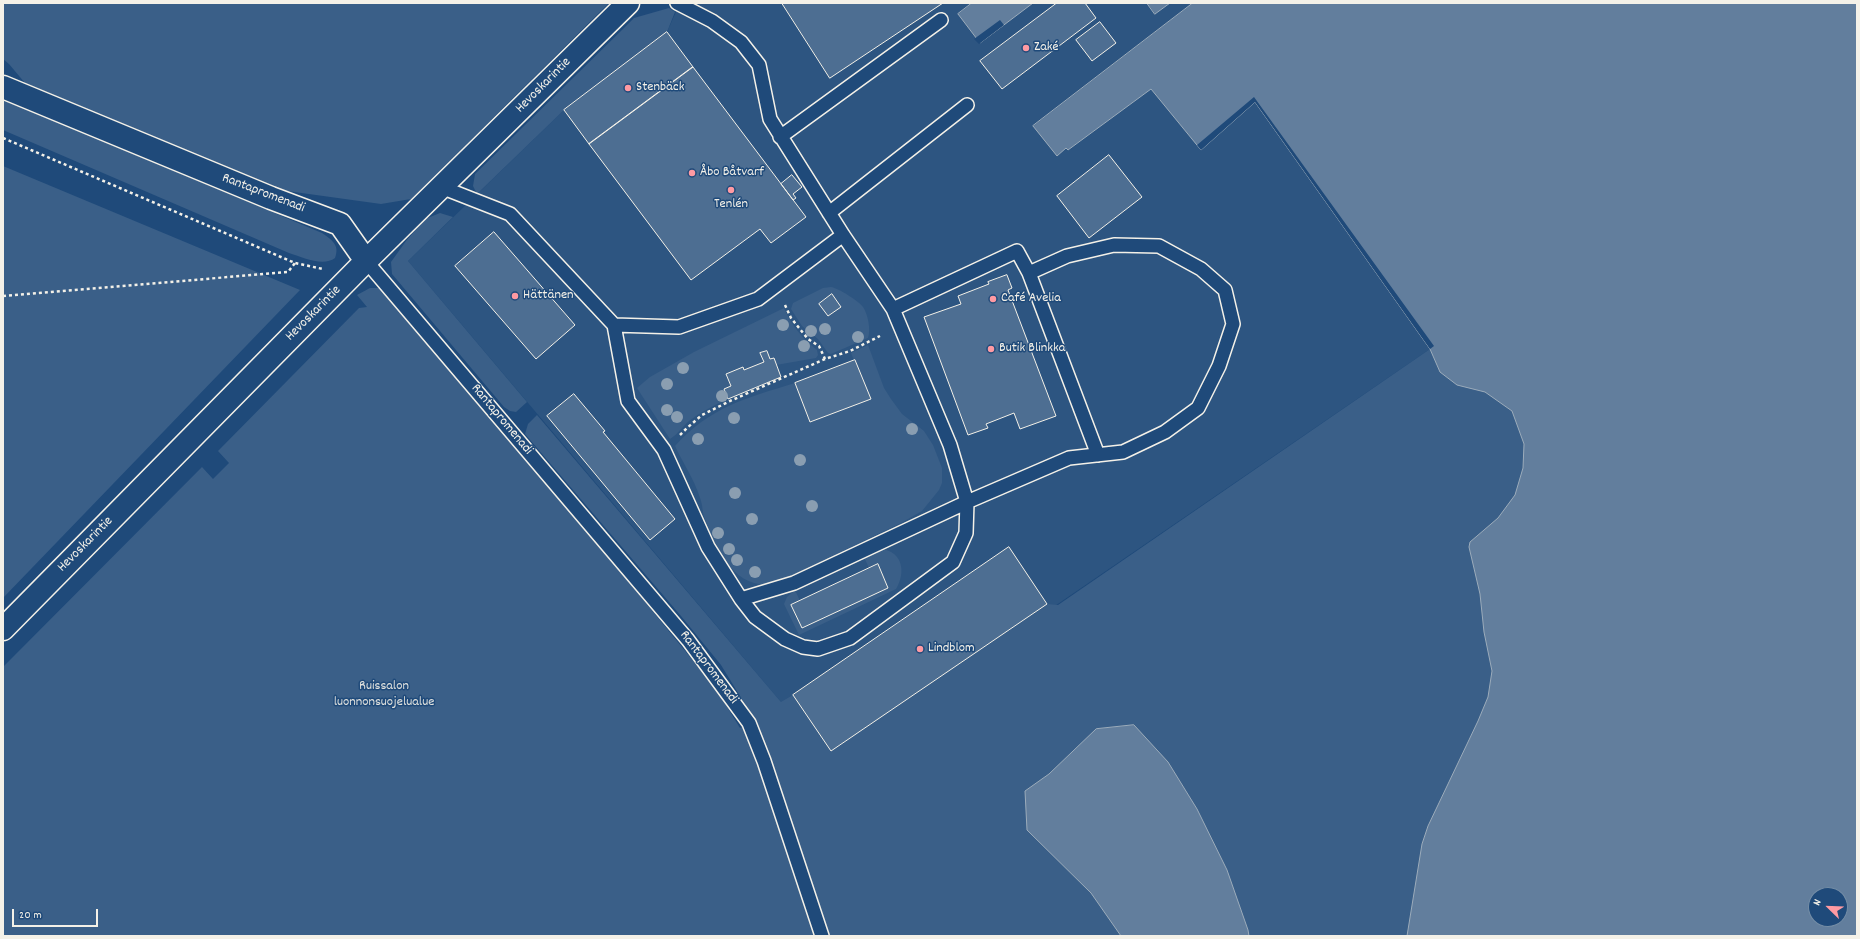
<!DOCTYPE html>
<meta charset="utf-8">
<style>
body{margin:0}
#map{position:relative;width:1860px;height:939px;overflow:hidden;background:#1f4a7a;font-family:Dekko,sans-serif}
canvas{display:block}
.frame{position:absolute;inset:0;border:4px solid #f4f1e8;pointer-events:none}
.north{position:absolute;left:1808px;top:887px;width:40px;height:40px;box-sizing:border-box;background:#1f4a7a;border:1px solid #748da6;border-radius:50%;rotate:293deg;font-size:11px;font-weight:700;line-height:16px;text-align:center;color:#f4f1e8}
.north::after{content:'';display:block;margin:auto;width:14px;height:18px;background:#ff9aa2;clip-path:polygon(50% 0,100% 100%,50% 72%,0 100%)}
.scale{position:absolute;left:12px;top:909px;width:86px;height:18px;box-sizing:border-box;border:2px solid #f4f1e8;border-top:0;padding-left:5px;font-size:12px;line-height:14px;white-space:nowrap;color:#f4f1e8;-webkit-text-stroke:3px #1f4a7a;paint-order:stroke}
</style>
<div id="map">
<canvas width="1860" height="939"></canvas>
<div class="frame"></div>
<div class="north">N</div>
<div class="scale">20 m</div>
</div>
<script>
const context = document.querySelector('canvas').getContext('2d');
context.lineJoin = 'round';
function paint(path, color) {
  context.fillStyle = color;
  context.fill(path, 'evenodd');
}
function trace(path, color, width, dash) {
  context.strokeStyle = color;
  context.lineWidth = width;
  context.lineCap = dash ? 'butt' : 'round';
  context.setLineDash(dash || []);
  context.stroke(path);
}
function label(font, color, halo, rows, align = 'center') {
  context.font = font + ' Dekko,sans-serif';
  context.lineWidth = 3;
  context.setLineDash([]);
  context.textBaseline = 'middle';
  context.strokeStyle = halo;
  context.fillStyle = color;
  for (const [text, x, y, turn = 0] of rows) {
    context.save();
    context.translate(x, y);
    context.rotate((+turn || 0) * Math.PI / 180);
    context.textAlign = isNaN(turn) ? turn : align;
    if (halo) context.strokeText(text, 0, 0);
    context.fillText(text, 0, 0);
    context.restore();
  }
}
paint(new Path2D(`
 M680,3H972L958,14L1033,3H1147L1155,14L1170,3H1193L1033,126L1069,150L1151,89L1201,150L1255,102L1430,349L830,760L408,261L564,110L667,32Z`), '#2d5581');
paint(new Path2D(`
 M3,3H609L411,199L381,204L280,190L25,83L9,64L3,59Z
 M669,8L675,12L667,32L564,110L477,194L473,186L475,174L624,28L634,18Z
 M3,99L322,233C332,240 340,245 335,258C323,267 302,257 289,253L3,130Z
 M3,166L300,290L3,598Z
 M440,213L453,217L408,261L527,402L516,412L510,411L504,407L392,274L391,262L406,241L425,219Z
 M831,287C838,288 859,301 863,307C868,314 871,330 868,338L831,354L828,353L818,339L802,326L791,309L793,303L823,288Z
 M1516,287L1632,507L1514,936H3V667L202,467L213,479L229,463L218,451L359,308L367,307L357,295L370,288H380L609,558L695,663L718,692L740,728L754,719L721,665L681,616L525,434L528,424L537,415L781,702L793,695L831,751L1047,604L1058,605L1430,349Z
 M784,308C792,326 802,338 817,350L818,355L816,358L776,365L774,358L770,359L767,351L761,353L764,362L744,370L743,367L727,374L731,386L725,389L728,399C714,405 701,412 689,421C682,427 678,434 670,439L637,388L650,377L694,352Z
 M868,345L884,388L891,399L902,414L924,431L933,445L942,468V483L939,490L922,511L901,523L774,584C734,590 717,550 705,519C702,513 703,505 700,498C695,481 683,463 675,446C710,407 746,398 795,383L811,422L870,399L851,353Z
 M882,549C903,552 906,573 896,589L799,635L784,604L787,597L795,590L800,601L791,605L802,628L888,588L878,564L869,568L864,557Z`), '#3a5f88');
const water = new Path2D(`
 M972,3H1033L980,43L958,14Z
 M1147,3H1170L1155,14Z
 M1193,3H1857V936H1407L1422,844L1428,826L1478,721L1488,697L1492,671L1484,632L1480,594L1469,547L1470,542L1498,518L1515,495L1523,468L1524,444L1512,411L1485,392L1457,385L1440,372L1430,349L1255,102L1201,150L1151,89L1068,150L1066,148L1057,156L1033,126ZM1816,895H1840V919H1816Z
 M1134,725L1168,762L1197,809L1227,870L1248,930L1249,936H1121L1091,893L1027,830L1025,791L1049,774L1096,729Z`);
paint(water, '#627e9d');
trace(water, '#9cacbb', 1);
paint(new Path2D(`
 M1000,20L1004,25L979,44L974,39Z
 M1254,97L1434,346L1430,349L1255,102L1201,150L1197,145Z`), '#1f4a7a');
const building = new Path2D(`
 M782,3H943L830,78Z
 M1057,3H1085L1096,18L1002,89L980,61Z
 M1100,22L1116,43L1092,61L1076,40Z
 M667,32L693,67L589,144L564,110Z
 M693,67L806,217L771,243L760,229L691,280L589,144Z
 M1109,155L1142,197L1089,238L1057,196Z
 M792,175L802,187L793,194L796,198L793,200L781,184Z
 M494,232L575,325L536,359L455,266Z
 M1007,275L1012,288L1008,290L1056,416L1020,429L1014,413L986,424L988,428L968,435L924,317L961,304L958,296L989,284L988,282Z
 M832,294L841,307L828,316L819,304Z
 M767,351L770,359L774,358L781,377L728,399L724,389L731,386L726,374L743,367L744,370L764,362L760,353Z
 M855,360L871,399L810,422L795,383Z
 M574,394L605,431L603,432L675,519L650,540L547,416Z
 M1009,547L1047,604L831,751L793,695Z
 M878,564L888,588L802,628L791,605Z`);
paint(building, '#4d6e92');
trace(building, '#f4f1e8', 1);
const lane = new Path2D(`
 M780,137L941,20
 M441,187L510,214L614,325L628,401L664,450L708,547L741,599L755,617L785,639L803,647L818,649L850,638L953,562L966,533L967,502L950,445L893,309L843,235L770,119L759,65L741,42L712,21L677,3
 M829,213L967,105
 M366,261L688,640L749,723L764,761L822,936
 M893,309L1017,251L1029,273L1098,455
 M614,325L679,327L758,299L843,235
 M741,599L794,583L967,502L1069,458L1123,452L1165,432L1198,408L1219,366L1233,324L1225,290L1201,269L1159,246L1114,245L1067,256L1029,273`);
const street = new Path2D(`
 M3,87L271,198L340,224L366,261
 M3,629L366,261L628,3`);
trace(lane, '#f4f1e8', 16);
trace(street, '#f4f1e8', 25);
trace(new Path2D(`
 M3,138L295,263L323,269
 M3,296L288,272L295,263
 M785,305L791,318L808,339L819,346L825,359
 M680,435L687,428L702,415L730,401L825,359L850,351L880,336`), '#f4f1e8', 2.5, [3, 3]);
trace(lane, '#1f4a7a', 13);
trace(street, '#1f4a7a', 22);
context.fillStyle = '#8a9eb1';
for (const [x, y] of [
 [783,325],
 [825,329],
 [811,331],
 [858,337],
 [804,346],
 [683,368],
 [667,384],
 [722,396],
 [667,410],
 [677,417],
 [734,418],
 [912,429],
 [698,439],
 [800,460],
 [735,493],
 [812,506],
 [752,519],
 [718,533],
 [729,549],
 [737,560],
 [755,572]
]) {
  context.beginPath();
  context.arc(x, y, 6, 0, 2 * Math.PI);
  context.fill();
}
for (const [x, y, r, color] of [
 [1026,48,4,"#ff9aa2"],
 [628,88,4,"#ff9aa2"],
 [692,173,4,"#ff9aa2"],
 [731,190,4,"#ff9aa2"],
 [515,296,4,"#ff9aa2"],
 [993,299,4,"#ff9aa2"],
 [991,349,4,"#ff9aa2"],
 [920,649,4,"#ff9aa2"]
]) {
  const dot = new Path2D();
  dot.arc(x, y, r, 0, 2 * Math.PI);
  context.fillStyle = color;
  context.fill(dot);
  trace(dot, '#1f4a7a', 1.5);
}
label('14px', '#f4f1e8', '#1f4a7a', [
 ["Zaké",1034,48],
 ["Stenbäck",636,88],
 ["Åbo Båtvarf",700,173],
 ["Tenlén",731,205,"center"],
 ["Hättänen",523,296],
 ["Café Avelia",1001,299],
 ["Butik Blinkka",999,349],
 ["Lindblom",928,649]
], 'left');
label('14px', '#f4f1e8', '#1f4a7a', [
 ["Hevoskarintie",544,86,-45],
 ["Rantapromenadi",263,194,21],
 ["Hevoskarintie",314,314,-45],
 ["Rantapromenadi",501,420,50],
 ["Hevoskarintie",86,545,-45],
 ["Rantapromenadi",708,668,53]
]);
label('14px', '#e1e2de', '#1f4a7a', [
 ["Ruissalon",384,687],
 ["luonnonsuojelualue",384,703]
]);
</script>
